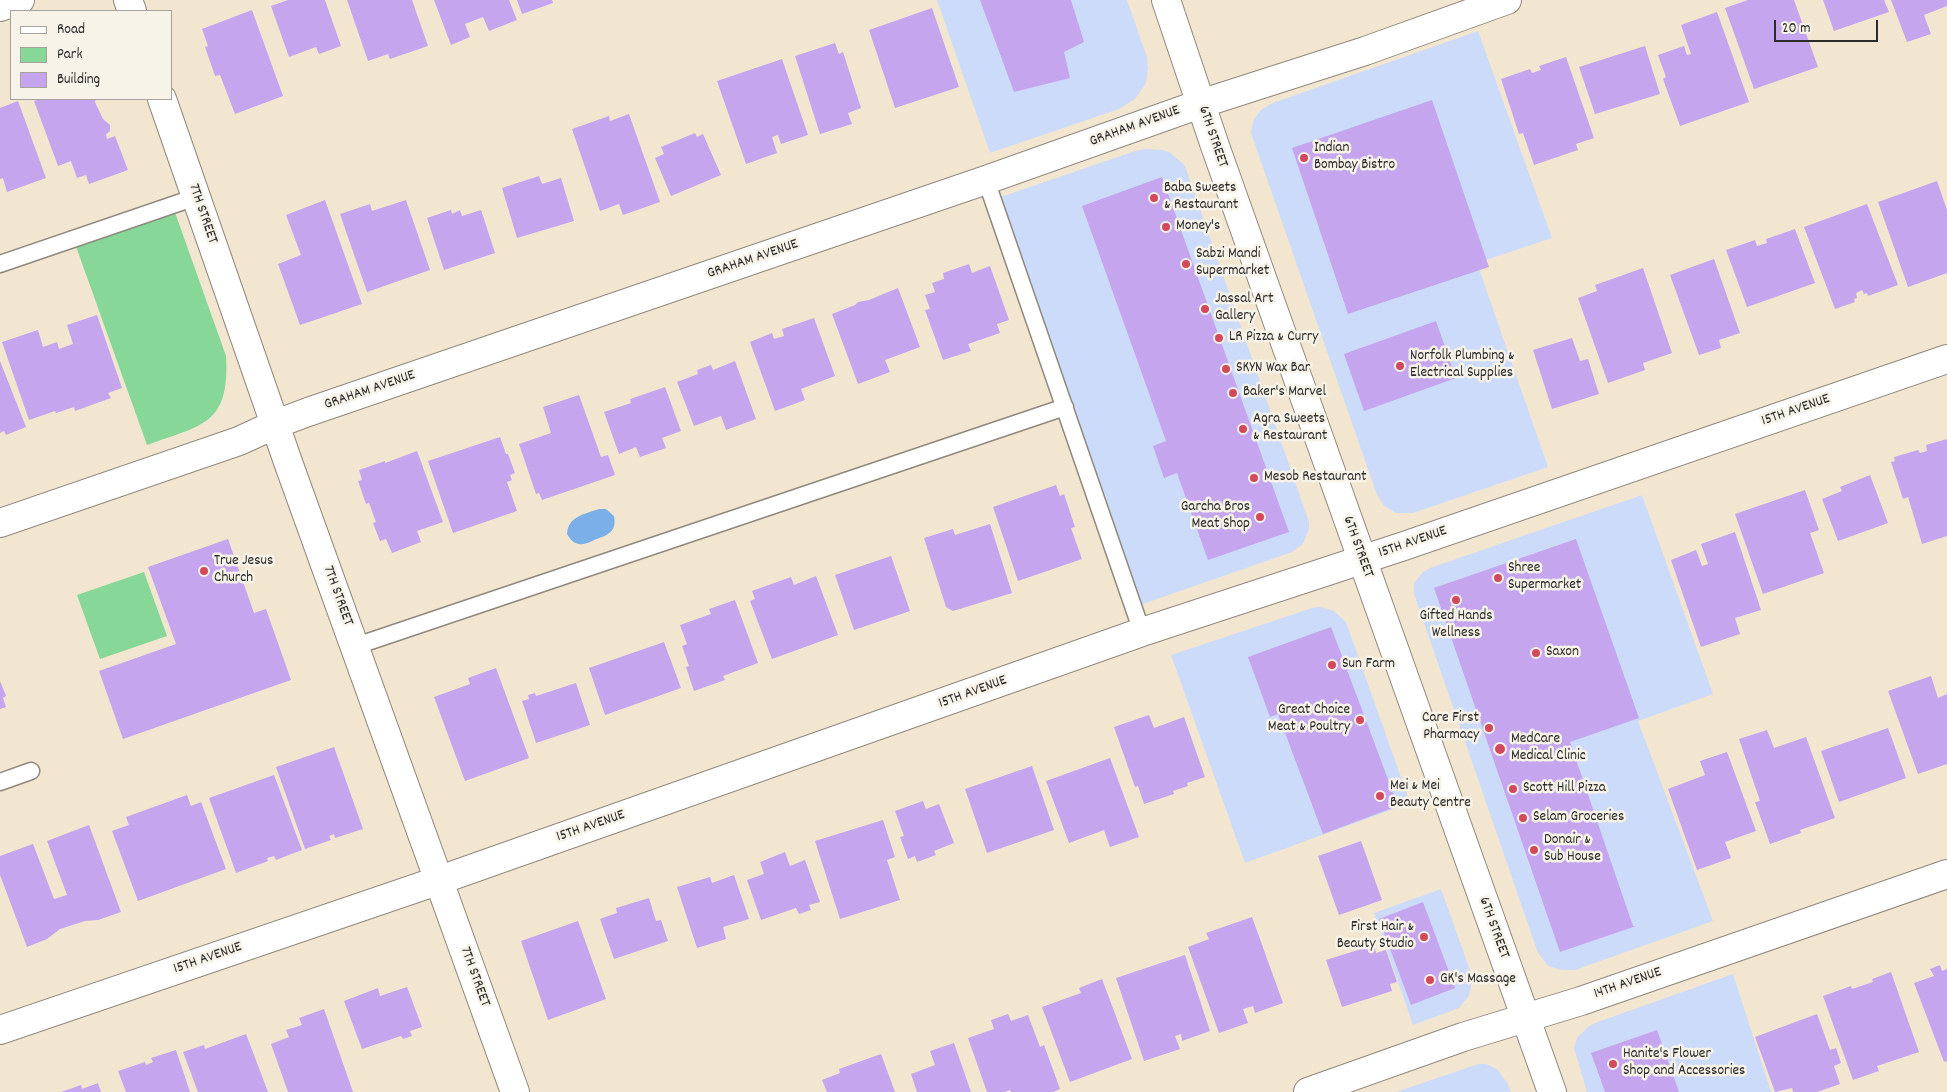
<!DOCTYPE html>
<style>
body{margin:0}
#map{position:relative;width:1947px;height:1092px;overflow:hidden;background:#f3e6d0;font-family:Dekko,sans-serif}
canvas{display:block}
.legend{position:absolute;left:10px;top:10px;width:162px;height:90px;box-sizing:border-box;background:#f7f3e8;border:1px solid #a5a39c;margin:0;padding:6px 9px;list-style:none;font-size:15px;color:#2b2b2b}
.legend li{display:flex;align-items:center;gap:10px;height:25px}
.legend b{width:25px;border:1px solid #a5a39c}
.scale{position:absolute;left:1774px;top:20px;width:104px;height:22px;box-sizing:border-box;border:2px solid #2b2b2b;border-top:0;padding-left:6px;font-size:15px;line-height:18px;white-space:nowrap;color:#2b2b2b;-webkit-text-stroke:4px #f7f3e8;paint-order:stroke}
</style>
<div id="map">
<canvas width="1947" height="1092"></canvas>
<ul class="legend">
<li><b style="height:6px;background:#fff"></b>Road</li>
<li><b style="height:14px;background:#86d798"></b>Park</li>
<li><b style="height:14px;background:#c5a5ee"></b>Building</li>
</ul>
<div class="scale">20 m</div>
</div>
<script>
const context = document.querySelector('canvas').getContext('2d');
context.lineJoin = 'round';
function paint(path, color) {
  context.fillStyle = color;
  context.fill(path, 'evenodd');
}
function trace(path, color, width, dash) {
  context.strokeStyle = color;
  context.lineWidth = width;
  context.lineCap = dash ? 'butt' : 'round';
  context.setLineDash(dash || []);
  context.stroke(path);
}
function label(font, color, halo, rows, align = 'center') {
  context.font = font + ' Dekko,sans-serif';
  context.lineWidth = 5;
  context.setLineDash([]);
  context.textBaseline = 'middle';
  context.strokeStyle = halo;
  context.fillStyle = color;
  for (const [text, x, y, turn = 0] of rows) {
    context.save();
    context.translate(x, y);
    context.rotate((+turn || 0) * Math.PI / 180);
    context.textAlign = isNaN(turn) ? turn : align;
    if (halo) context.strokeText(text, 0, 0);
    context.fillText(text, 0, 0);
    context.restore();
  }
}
paint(new Path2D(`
 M937,0H1127L1147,57L1148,69L1146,83L1135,99L1119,109L990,153Z
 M1478,31L1552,238L1477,263L1548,467L1413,513H1396L1384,506L1377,495L1251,133L1252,126L1254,119L1261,110L1273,103Z
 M1145,149L1163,150L1171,153L1185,166L1309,522V529L1303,544L1292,552L1134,607L992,200L1135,151Z
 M1642,495L1713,694L1638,721L1713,921L1575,970H1562L1548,966L1538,953L1414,594V583L1423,572L1430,568Z
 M1320,607L1334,611L1346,622L1410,803L1245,863L1171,655L1312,608Z
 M1441,889L1471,973V988L1468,997L1459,1008L1413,1025L1374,913Z
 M1733,974L1771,1092H1587L1574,1048L1577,1038L1588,1027L1595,1023Z
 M1478,1064H1486L1497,1069L1508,1084L1511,1092H1396Z`), '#ccdbfa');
paint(new Path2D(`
 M172,204L226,356C230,425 202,425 147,445L73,238Z
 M144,572L167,636L100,659L77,595Z`), '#86d798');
paint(new Path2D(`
 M599,509H606L614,516C617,532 608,535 594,540C590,542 584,545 579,544C573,543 570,539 567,534C568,516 585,514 599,509Z`), '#7aafe8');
paint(new Path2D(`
 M288,0H325L341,46L319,54L316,47L289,57L271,6Z
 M347,0H412L428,46L390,59L388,54L368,61Z
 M434,0H509L517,20L489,31L483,17L465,24L470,37L451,45Z
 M517,0H552L553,3L522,14Z
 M980,0H1071L1084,42L1064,52L1070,78L1014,92Z
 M1748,0H1794L1818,67L1754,89L1725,8Z
 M1823,0H1884L1889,12L1834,31Z
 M1891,0H1947V6L1924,15L1931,34L1907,42Z
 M932,8L959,87L895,108L869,30Z
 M252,10L283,96L235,114L220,75L215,76L205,47L208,46L202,29Z
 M1717,12L1749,102L1680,126L1663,79L1666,77L1658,55L1684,46L1687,55L1691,54L1681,25Z
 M835,43L839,54L843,52L861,108L848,113L852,124L820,134L795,56Z
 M1645,46L1660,94L1595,114L1579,67Z
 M1566,57L1594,138L1576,144L1578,150L1534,165L1523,133L1519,134L1501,79L1530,69L1532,73L1541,70L1539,66Z
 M782,59L808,135L781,144L778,135L772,137L777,153L746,164L717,81Z
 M40,99H96L95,102L103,119L110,125V131L106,134L107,139L115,136L128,170L89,184L86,175L77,178L71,161L58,166L34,101Z
 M1432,100L1489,267L1348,314L1292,148Z
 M18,101L46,178L7,192L3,178L0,179V108Z
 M629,114L660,202L623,215L619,204L600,211L572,129L609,116L610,121Z
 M695,133L697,137L703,134L721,175L671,196L655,158L664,154L661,147Z
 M539,176L542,184L561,178L574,221L517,238L502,188Z
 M1162,177L1289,532L1208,560L1177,473L1164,478L1153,446L1166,441L1082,206Z
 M1937,181L1947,210V273L1908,287L1878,202Z
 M325,200L362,304L300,325L278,264L301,255L286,215Z
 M406,200L430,270L367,292L340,214L370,204L372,211Z
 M1867,204L1898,285L1868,296L1867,293L1864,294L1862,290L1856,293L1857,298L1854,299L1855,302L1835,309L1804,227Z
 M451,210L452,214L460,210L462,216L481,210L495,253L444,270L427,218Z
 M1795,229L1815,283L1747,307L1726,250L1755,240L1757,246L1767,243L1766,239Z
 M1714,259L1740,333L1719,340L1721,348L1699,355L1670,275Z
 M969,264L972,273L990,266L1009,320L997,324L1000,333L968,344L971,351L943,360L925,310L930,309L925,295L935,292L932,283L944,279L943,273Z
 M1643,268L1672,353L1643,363L1645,370L1608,383L1578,298L1597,291L1595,285Z
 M898,288L920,347L885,360L890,372L858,384L832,314L855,305L858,302L869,300Z
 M97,315L122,388L108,393L111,398L75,411L74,407L56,413L55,411L29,420L2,342L38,330L43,347L57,342L59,349L73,344L67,325Z
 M814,318L835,376L801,389L805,400L775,411L750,342L772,333L774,339L784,336L782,329Z
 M1436,321L1456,378L1364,411L1344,354Z
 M1572,338L1580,361L1588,359L1599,394L1552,409L1533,350Z
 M0,361L26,427L6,435L4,431L0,433Z
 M735,361L756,419L726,430L721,416L694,426L677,382L698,374L697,370L711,365L713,370Z
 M665,387L681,431L662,438L666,448L640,457L636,447L619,454L604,412L631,403L630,399Z
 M579,395L601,457L608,455L615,475L542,500L539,493L536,494L519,444L551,433L543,407Z
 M500,437L506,454H508L515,473L510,475L512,480L507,482L517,511L453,533L428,461Z
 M1947,439V536L1922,544L1908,497L1903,499L1891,462L1895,461L1894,457L1918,450L1920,453L1927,451L1926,445Z
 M417,451L443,522L417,531L421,542L392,553L386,539L380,541L373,523L376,522L369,503L366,504L358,481L362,480L359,470L385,461V463Z
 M1870,475L1888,523L1838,541L1822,499L1842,491L1840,487Z
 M1056,485L1060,496L1064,494L1075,527L1071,528L1082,559L1018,581L993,507Z
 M1805,490L1819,530L1810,533L1824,573L1763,594L1735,514Z
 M990,524L1012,593L953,611L946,607L924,538L953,529L955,535Z
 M1735,532L1761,610L1735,618L1740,634L1701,647L1671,560L1696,550L1702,566L1708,564L1701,544Z
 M228,539L254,613L266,609L291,680L123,739L99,671L176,644L148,567Z
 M1576,539L1639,718L1570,742L1633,926H1636L1560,952L1434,588Z
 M891,556L910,611L854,630L835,575Z
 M816,576L838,635L772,659L750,601L755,599L752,591L791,577L794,585Z
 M735,600L758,663L723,676L725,680L694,691L686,667L689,666L682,646L687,644L680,625L711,614L709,609Z
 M1331,627L1398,806L1323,834L1278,714L1270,717L1248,657Z
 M664,642L681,688L605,715L589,668Z
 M496,668L529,758L465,781L434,697L470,684L468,678Z
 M1931,676L1938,698L1947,694V764L1918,774L1888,691Z
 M0,681L6,696L3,698L6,707L0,709Z
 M576,683L590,725L536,743L522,701L529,699L528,695L535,693L536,696Z
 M1149,715L1154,728L1184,717L1205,777L1187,783L1188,786L1173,791L1174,794L1144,804L1138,786L1135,787L1114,727Z
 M1888,728L1906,778L1839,802L1821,751Z
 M1767,730L1774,748L1806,737L1835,818L1800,830L1801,833L1770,844L1755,802L1760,801L1739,739Z
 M334,747L363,829L335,838L334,834L329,836L331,840L305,849L276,767Z
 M1727,752L1756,831L1725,842L1731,858L1697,870L1668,789L1705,775L1700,761Z
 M1110,758L1139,837L1110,847L1104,830L1069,843L1046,781Z
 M1032,766L1054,830L987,853L965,789Z
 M274,775L302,850L276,860L274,856L267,858L268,861L236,873L209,798Z
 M187,795L191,806L201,802L226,869L138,901L112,831L129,825L126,817Z
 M923,801L926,809L939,804L954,843L934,851L936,855L917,862L915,856L908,859L900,837L904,836L895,811Z
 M883,820L895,857L887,860L900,900L840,919L815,841Z
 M89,825L121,912L98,920L85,921L60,929L47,939L27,947L0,875V856L33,844L54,899L67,895L47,841Z
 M1361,841L1382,900L1339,915L1318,856Z
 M785,852L790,866L805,860L820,902L809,905L811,910L799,914L796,908L761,920L747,880L764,874L760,862Z
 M734,875L749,919L723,927L726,939L697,948L677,887L710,877L712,883Z
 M649,898L656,921L661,920L668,941L614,959L600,919L617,913L616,908Z
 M1423,902L1455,988L1411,1005L1379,919Z
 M1252,917L1283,1003L1255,1013L1253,1006L1243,1009L1248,1023L1219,1033L1188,947L1209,939L1206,933Z
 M578,921L606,999L548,1020L521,941Z
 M1374,945L1376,953L1386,950L1397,982L1390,984L1392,991L1342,1007L1326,960Z
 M1185,955L1210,1031L1182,1041L1181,1034L1175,1036L1180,1049L1144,1061L1116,978Z
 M1940,965L1942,971L1947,969V1061L1944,1062L1914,983L1934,976L1930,969Z
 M1891,972L1919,1052L1877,1066L1879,1071L1853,1080L1823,996L1851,986L1852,989L1873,982L1872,979Z
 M1102,979L1132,1059L1070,1082L1042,1007L1081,993L1079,988Z
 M407,987L422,1027L410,1031L412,1036L403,1039L401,1036L362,1049L344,1001L378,988L380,996Z
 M324,1009L353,1092H288L271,1044L289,1037L286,1030L302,1025L299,1018Z
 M1008,1014L1011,1021L1028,1015L1040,1047L1044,1045L1060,1089L1053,1092H1011L1010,1090L1005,1092H987L968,1038L994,1029L991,1020Z
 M1817,1014L1830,1050L1836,1048L1841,1063L1834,1066L1840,1084L1817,1092H1793L1792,1088L1775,1092L1755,1037Z
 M1657,1030L1679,1092H1605L1591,1053Z
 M246,1034L268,1092H198L183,1052L204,1045L205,1049Z
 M954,1043L971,1092H917L911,1074L935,1065L930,1051Z
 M176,1050L190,1092H126L118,1071L145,1062L146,1065L153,1062L151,1058Z
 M881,1054L895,1092H827L822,1080L840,1073L839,1069Z
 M98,1083L101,1092H61L81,1085L82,1089Z`), '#c5a5ee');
const lane = new Path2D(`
 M986,180L1142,632
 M0,264L196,197
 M356,646L1065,407
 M0,782L31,771`);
const street = new Path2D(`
 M128,0L132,11
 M0,7L20,0
 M162,99L288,462L515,1092
 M0,523L239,441L276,424L308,412L986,180L1200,104L1365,51L1507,0
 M0,1030L440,880L1142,632L1404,546L1947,359
 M1308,1092L1463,1037L1581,1001L1947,874`);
const secondary = new Path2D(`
 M1166,0L1215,146L1552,1092`);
trace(lane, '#8f887e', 19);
trace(street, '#8f887e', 30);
trace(secondary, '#8f887e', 30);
trace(lane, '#fff', 16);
trace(street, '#fff', 28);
trace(secondary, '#fff', 28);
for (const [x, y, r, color] of [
 [1304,158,5,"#d1495b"],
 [1154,198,5,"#d1495b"],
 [1166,227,5,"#d1495b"],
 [1186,264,5,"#d1495b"],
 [1205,309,5,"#d1495b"],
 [1219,338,5,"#d1495b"],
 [1400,366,5,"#d1495b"],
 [1226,369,5,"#d1495b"],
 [1233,393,5,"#d1495b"],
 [1243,429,5,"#d1495b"],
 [1254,478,5,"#d1495b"],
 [1260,517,5,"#d1495b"],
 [204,571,5,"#d1495b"],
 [1498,578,5,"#d1495b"],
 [1456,600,5,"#d1495b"],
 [1536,653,5,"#d1495b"],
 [1332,665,5,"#d1495b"],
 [1360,720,5,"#d1495b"],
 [1489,728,5,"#d1495b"],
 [1500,749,6,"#d1495b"],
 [1513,789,5,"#d1495b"],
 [1380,796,5,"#d1495b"],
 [1523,818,5,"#d1495b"],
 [1534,850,5,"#d1495b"],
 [1424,937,5,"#d1495b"],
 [1430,980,5,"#d1495b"],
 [1613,1064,5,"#d1495b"]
]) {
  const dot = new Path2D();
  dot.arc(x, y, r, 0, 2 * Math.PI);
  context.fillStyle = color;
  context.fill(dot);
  trace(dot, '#f7f3e8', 2);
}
label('15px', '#2b2b2b', '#f7f3e8', [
 ["GRAHAM AVENUE",1135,127,-20],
 ["6TH STREET",1212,137,71],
 ["7TH STREET",202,214,71],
 ["GRAHAM AVENUE",753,260,-19],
 ["GRAHAM AVENUE",370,391,-19],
 ["15TH AVENUE",1796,411,-19],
 ["15TH AVENUE",1413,543,-19],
 ["6TH STREET",1357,547,70],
 ["7TH STREET",337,596,70],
 ["15TH AVENUE",973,693,-20],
 ["15TH AVENUE",591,827,-19],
 ["6TH STREET",1493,928,70],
 ["15TH AVENUE",208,959,-19],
 ["7TH STREET",474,977,70],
 ["14TH AVENUE",1628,984,-19]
]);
label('15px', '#2b2b2b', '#f7f3e8', [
 ["Indian",1314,149],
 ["Bombay Bistro",1314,166],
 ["Baba Sweets",1164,189],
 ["& Restaurant",1164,206],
 ["Money's",1176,227],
 ["Sabzi Mandi",1196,255],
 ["Supermarket",1196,272],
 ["Jassal Art",1215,300],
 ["Gallery",1215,317],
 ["LR Pizza & Curry",1229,338],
 ["Norfolk Plumbing &",1410,357],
 ["Electrical Supplies",1410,374],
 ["SKYN Wax Bar",1236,369],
 ["Baker's Marvel",1243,393],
 ["Agra Sweets",1253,420],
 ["& Restaurant",1253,437],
 ["Mesob Restaurant",1264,478],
 ["Garcha Bros",1250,508,"right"],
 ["Meat Shop",1250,525,"right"],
 ["True Jesus",214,562],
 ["Church",214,579],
 ["Shree",1508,569],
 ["Supermarket",1508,586],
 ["Gifted Hands",1456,617,"center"],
 ["Wellness",1456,634,"center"],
 ["Saxon",1546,653],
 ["Sun Farm",1342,665],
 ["Great Choice",1350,711,"right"],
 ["Meat & Poultry",1350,728,"right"],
 ["Care First",1479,719,"right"],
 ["Pharmacy",1479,736,"right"],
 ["MedCare",1511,740],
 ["Medical Clinic",1511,757],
 ["Mei & Mei",1390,787],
 ["Beauty Centre",1390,804],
 ["Scott Hill Pizza",1523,789],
 ["Selam Groceries",1533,818],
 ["Donair &",1544,841],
 ["Sub House",1544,858],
 ["First Hair &",1414,928,"right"],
 ["Beauty Studio",1414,945,"right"],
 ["GK's Massage",1440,980],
 ["Hanite's Flower",1623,1055],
 ["Shop and Accessories",1623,1072]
], 'left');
</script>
